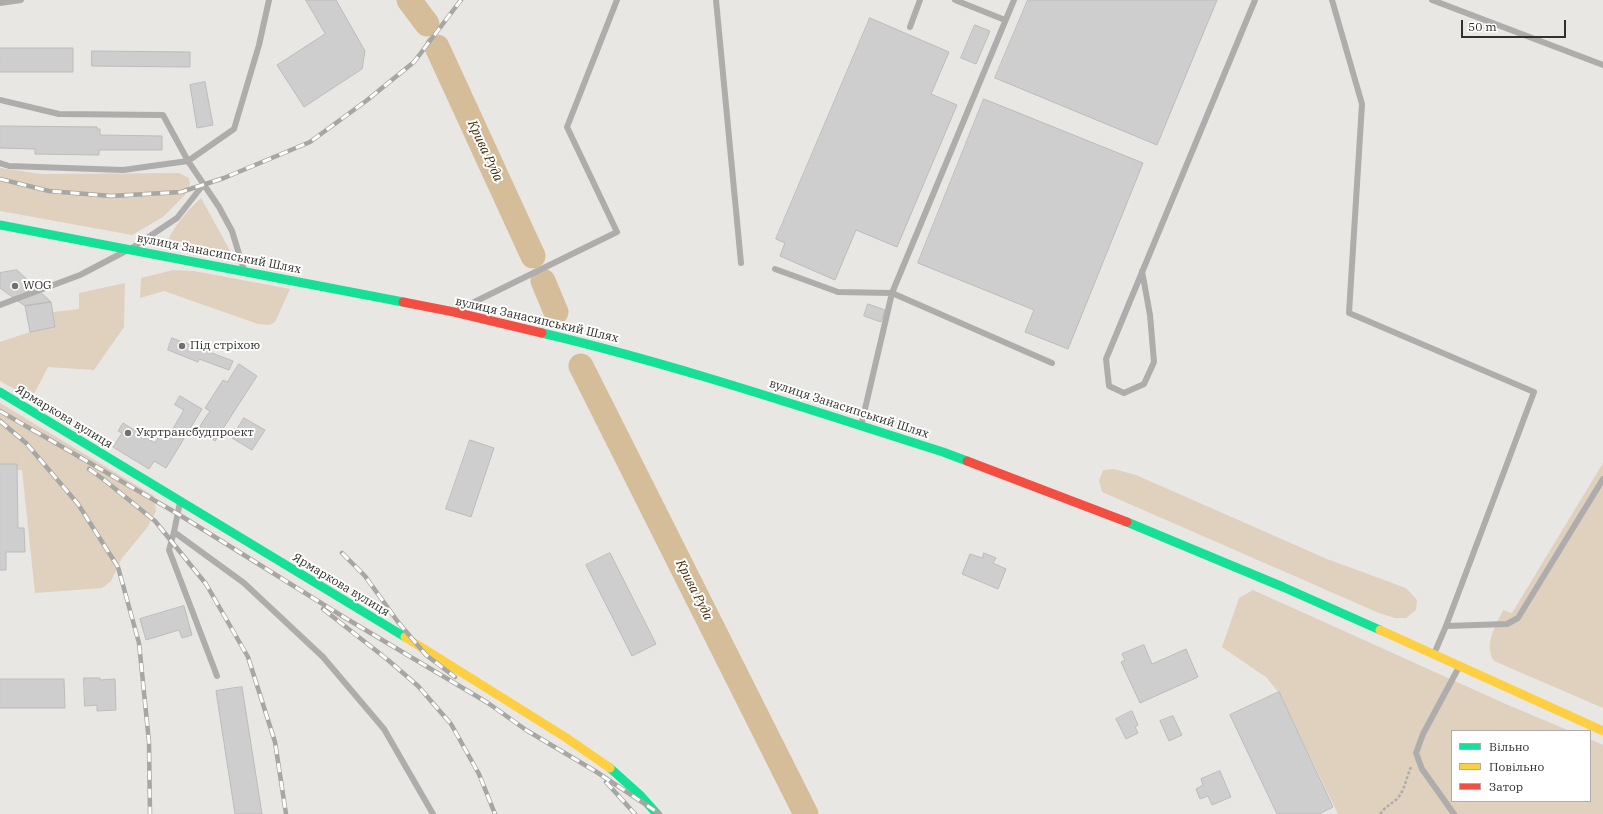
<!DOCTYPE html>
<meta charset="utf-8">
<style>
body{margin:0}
#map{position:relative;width:1603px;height:814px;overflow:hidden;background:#e9e7e4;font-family:"IBM Plex Serif",serif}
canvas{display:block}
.legend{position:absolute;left:1451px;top:730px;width:140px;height:72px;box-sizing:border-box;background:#fff;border:1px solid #adacab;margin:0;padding:5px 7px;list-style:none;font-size:12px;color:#32302d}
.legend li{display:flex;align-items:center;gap:8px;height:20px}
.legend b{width:20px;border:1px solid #adacab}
.scale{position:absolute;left:1461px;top:20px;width:105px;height:18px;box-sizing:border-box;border:2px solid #32302d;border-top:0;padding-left:5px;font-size:12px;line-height:14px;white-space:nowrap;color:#32302d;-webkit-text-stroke:3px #fff;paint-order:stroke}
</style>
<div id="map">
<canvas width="1603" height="814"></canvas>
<ul class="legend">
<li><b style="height:5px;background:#16e098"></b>Вільно</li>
<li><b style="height:5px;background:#ffcf43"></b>Повільно</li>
<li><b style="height:5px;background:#f24e42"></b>Затор</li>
</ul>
<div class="scale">50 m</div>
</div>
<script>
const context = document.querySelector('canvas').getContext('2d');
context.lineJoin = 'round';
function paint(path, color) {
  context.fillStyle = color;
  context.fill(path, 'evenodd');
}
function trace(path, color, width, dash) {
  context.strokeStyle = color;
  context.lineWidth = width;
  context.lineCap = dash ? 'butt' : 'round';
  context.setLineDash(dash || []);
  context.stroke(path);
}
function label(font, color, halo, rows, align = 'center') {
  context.font = font + ' "IBM Plex Serif",serif';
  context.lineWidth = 4;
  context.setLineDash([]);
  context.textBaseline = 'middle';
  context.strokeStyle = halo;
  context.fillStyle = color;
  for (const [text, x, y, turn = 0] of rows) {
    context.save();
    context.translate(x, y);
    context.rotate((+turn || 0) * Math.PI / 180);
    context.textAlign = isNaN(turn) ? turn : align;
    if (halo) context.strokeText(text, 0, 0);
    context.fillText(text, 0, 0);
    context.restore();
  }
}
paint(new Path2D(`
 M0,168L42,174L179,173L189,178L190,184L185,195L163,217L132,235L0,211Z
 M201,198L232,254L166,244C174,226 186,212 201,198Z
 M173,270L194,271L290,289L275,322L269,325L258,324L164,291L140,298L141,278Z
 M125,283L124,327L94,370L48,367L32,398L14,389L0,381V342L30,332L55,327L53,312L79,309V293Z
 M0,403L154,496L156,511L147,528L122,558L111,581L102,588L35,593L22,470H0Z
 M1603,463V708L1494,661C1483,645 1496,626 1503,610L1512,613Z
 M1114,469L1136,475L1327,559L1406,588L1417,600L1416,610L1406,618H1395L1379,613L1102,492L1099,481L1103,470Z
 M1253,590L1508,705L1570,731H1452V801H1590V739L1603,745V814H1338L1279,693L1267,678L1222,647L1239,598Z`), '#dfd1be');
trace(new Path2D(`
 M409,0L427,24
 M437,47L533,256
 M543,281L556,312
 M581,366L806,814`), '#d5bd9a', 25);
const building = new Path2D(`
 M306,0H336L365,51L362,69L304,107L277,65L325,34Z
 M1028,0H1217L1157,145L995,78Z
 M870,18L949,52L931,94L957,105L897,247L856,230L835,280L780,256L785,243L776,239Z
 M975,25L990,31L976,64L961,58Z
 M0,48H73V72H0Z
 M92,51L190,52V67L92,66Z
 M205,82L213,125L197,128L190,85Z
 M984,99L1143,163L1068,349L1025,332L1034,310L918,263Z
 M0,126L97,127V129H100V135L162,136V150H99V155L35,154V149L0,148Z
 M17,270L51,302L25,306L0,288V273Z
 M51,302L55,327L30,332L25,306Z
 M868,304L885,310L881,322L864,316Z
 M172,338L233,361L229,370L199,359L198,362L168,350Z
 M239,364L257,376L215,441L198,429L210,411L205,408L223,380L227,382Z
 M180,396L202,409L166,468L154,461L149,469L113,447L122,433L118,431L123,423L155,443L159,436L166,440L184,410L175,405Z
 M244,418L265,430L252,450L232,438Z
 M470,440L494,448L471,517L446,509Z
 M0,464H17L18,528H24L25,552H6V570H0Z
 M610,553L656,644L632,656L586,565Z
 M984,553L996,558L993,563L1006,569L998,589L962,574L970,554L982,558Z
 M184,606L192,635L182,638L179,630L146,640L140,619Z
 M1144,645L1152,664L1186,649L1198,677L1140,703L1121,662L1125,660L1122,654Z
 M84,678H100V680L115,679L116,710L97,711V705L85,706Z
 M0,679H64L65,708H0Z
 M242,687L262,814H235L216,691Z
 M1279,692L1333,807L1319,814H1277L1230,715Z
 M1132,711L1138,725L1135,727L1138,733L1126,739L1116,719Z
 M1173,716L1182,735L1169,741L1160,721Z
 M1220,771L1231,797L1212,805L1208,796L1200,799L1196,789L1203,785L1201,779Z`);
paint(building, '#cfcece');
trace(building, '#bcbbbb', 1);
trace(new Path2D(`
 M1380,814C1385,807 1391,804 1397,799C1405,790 1406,778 1411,767`), '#aeadac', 2.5, [3, 2]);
trace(new Path2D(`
 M716,0L741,263
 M955,0L1005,20
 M1332,0L1362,104L1349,313L1534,392L1446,626L1434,654
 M1432,0L1603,65
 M0,3L21,0
 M910,27L920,0
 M0,100L59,114L163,115L188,161L219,207L232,231L244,270
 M0,163L9,166L123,170L188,161L234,129L259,45L269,0
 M132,248L177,218L203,185
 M775,269L838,292L892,293L1052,363
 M1142,271L1150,315L1154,362L1144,384L1124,393L1109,386L1106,359L1255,0
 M0,305L80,275L124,252
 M460,309L617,232L567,127L617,0
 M861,426L892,293L1014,0
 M180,502L174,532L244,583L323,657L384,729L433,814
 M174,532L169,550L217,676
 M1446,626L1507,624L1518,618L1603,479
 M1454,814L1422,769L1416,753L1423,734L1459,667`), '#aeadac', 6);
trace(new Path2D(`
 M0,225L403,302
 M542,333C678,365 810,410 943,452L967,461
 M0,392L405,637
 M1127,522L1283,587L1380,630
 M610,768L640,795L657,814`), '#16e098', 9);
trace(new Path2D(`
 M1380,630L1603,731
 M405,637L565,737L610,768`), '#ffcf43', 9);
trace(new Path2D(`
 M403,302L454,312L542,333
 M967,461L1127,522`), '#f24e42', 9);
const rail = new Path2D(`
 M0,179L49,191L111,196L181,192L224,178L310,142L366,101L414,62L461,0
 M0,411L36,432
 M0,421L26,443L78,504L118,567L139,643L149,742L150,814
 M33,430L178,514L342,616L488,703L526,730L595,771L660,814
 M89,469L103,479L155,521L206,584L248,657L275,742L286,814
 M342,553L365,576L398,622L426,655L455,677
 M323,609L388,660L418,686L451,724L479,774L495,814
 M606,782L635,814`);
trace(rail, '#a6a6a3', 4.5);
trace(rail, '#fff', 3, [9]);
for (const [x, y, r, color] of [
 [15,286,4,"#72706d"],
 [182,346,4,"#72706d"],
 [128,433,4,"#72706d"]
]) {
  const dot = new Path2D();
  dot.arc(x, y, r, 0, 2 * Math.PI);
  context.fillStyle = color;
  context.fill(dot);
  trace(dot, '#fff', 1.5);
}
label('12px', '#32302d', '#fff', [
 ["вулиця Занасипський Шлях",219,254,11],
 ["вулиця Занасипський Шлях",537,320,13],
 ["вулиця Занасипський Шлях",849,409,18],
 ["Ярмаркова вулиця",64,417,31],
 ["Ярмаркова вулиця",341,585,31]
]);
label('12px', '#32302d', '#fff', [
 ["WOG",23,286],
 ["Під стріхою",190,346],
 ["Укртрансбудпроект",136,433]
], 'left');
label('italic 13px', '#422a02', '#fff', [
 ["Крива Руда",485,151,65],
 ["Крива Руда",694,590,63]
]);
</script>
